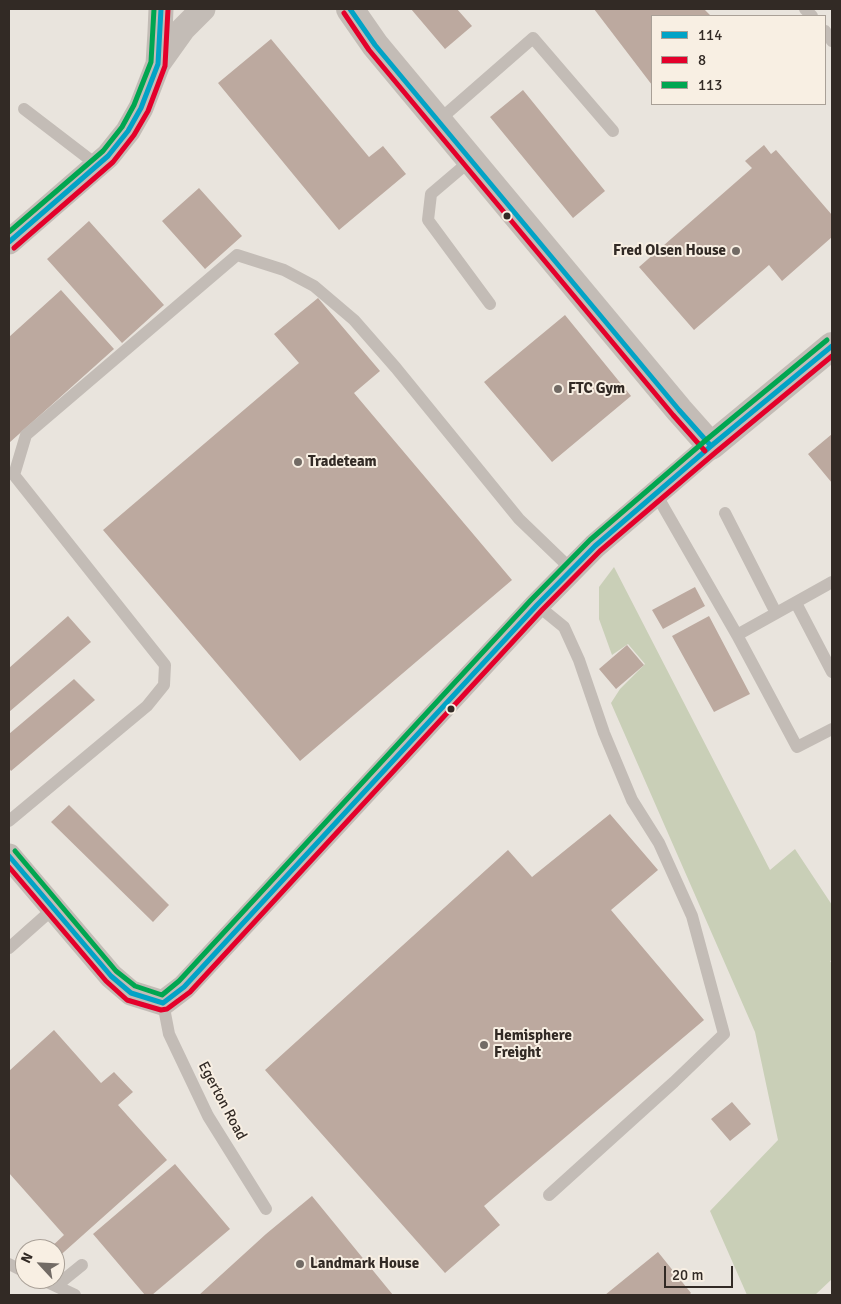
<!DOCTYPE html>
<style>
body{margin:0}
#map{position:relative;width:841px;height:1304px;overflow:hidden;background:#e9e4dd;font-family:Signika,sans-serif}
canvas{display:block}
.frame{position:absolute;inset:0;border:10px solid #322a25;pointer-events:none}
.legend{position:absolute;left:651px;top:15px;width:175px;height:90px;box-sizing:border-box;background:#f8efe3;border:1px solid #a9a097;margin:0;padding:6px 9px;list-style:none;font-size:15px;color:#322a25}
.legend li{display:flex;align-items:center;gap:10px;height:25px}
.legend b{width:25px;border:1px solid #a9a097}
.north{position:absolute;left:15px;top:1239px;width:50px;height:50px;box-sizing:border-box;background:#f8efe3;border:1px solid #a9a097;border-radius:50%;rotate:295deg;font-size:14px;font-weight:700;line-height:20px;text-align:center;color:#322a25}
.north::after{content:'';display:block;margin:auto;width:18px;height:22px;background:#726b65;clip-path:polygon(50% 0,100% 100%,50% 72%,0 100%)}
.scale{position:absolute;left:664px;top:1266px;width:69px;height:22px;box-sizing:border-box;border:2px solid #322a25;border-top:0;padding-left:6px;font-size:15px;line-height:18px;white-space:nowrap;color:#322a25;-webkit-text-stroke:4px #f8efe3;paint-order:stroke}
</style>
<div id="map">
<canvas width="841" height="1304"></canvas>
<div class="frame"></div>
<ul class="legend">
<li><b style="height:6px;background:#02a3c6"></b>114</li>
<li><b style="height:6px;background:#e4002b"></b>8</li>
<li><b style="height:6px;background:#00a651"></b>113</li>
</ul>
<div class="north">N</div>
<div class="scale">20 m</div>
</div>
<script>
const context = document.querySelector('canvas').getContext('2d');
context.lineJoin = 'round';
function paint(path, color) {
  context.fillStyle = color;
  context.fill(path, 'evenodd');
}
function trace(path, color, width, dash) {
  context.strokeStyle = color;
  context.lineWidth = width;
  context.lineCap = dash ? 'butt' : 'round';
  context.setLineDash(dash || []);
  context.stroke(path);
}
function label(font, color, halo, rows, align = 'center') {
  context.font = font + ' Signika,sans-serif';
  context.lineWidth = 4;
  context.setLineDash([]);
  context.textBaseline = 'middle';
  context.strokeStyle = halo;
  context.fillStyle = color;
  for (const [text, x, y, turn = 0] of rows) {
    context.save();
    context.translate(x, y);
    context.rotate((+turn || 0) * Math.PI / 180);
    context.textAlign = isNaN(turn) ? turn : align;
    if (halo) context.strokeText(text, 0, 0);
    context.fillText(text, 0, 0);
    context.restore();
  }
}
paint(new Path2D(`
 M614,567L770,870L795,849L832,905V960L830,961L832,964V1279L815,1295H747L710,1211L778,1140L755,1032L611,703L620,689L645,664L628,644L612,655L599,619V587Z`), '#c9cfb7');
paint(new Path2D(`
 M411,9H457L472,26L445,49Z
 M594,9H704L711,16H652V85Z
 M271,39L369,157L383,146L406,174L339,230L218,83Z
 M523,90L605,191L573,218L490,117Z
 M764,145L771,154L776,150L832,215V237L782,281L769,265L694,330L639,267L752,168L745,161Z
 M199,188L242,236L205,269L162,221Z
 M89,221L164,305L122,343L47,259Z
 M61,290L114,349L9,443V337Z
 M318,298L380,371L354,393L512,580L300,761L103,530L299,363L274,334Z
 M565,315L631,396L552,462L484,382Z
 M832,434V483L808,454Z
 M695,587L705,606L663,629L652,610Z
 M68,616L91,642L9,712V668Z
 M709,616L750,694L714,712L672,636Z
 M627,645L644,665L616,689L599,669Z
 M74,679L95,700L11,771L9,768V734Z
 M69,805L169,905L153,922L51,822Z
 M610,814L658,870L611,910L704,1020L484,1206L500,1225L445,1273L265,1070L508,850L532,877Z
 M54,1030L101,1083L114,1072L133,1092L118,1105L167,1160L55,1260V1249H49L64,1235L9,1173V1071Z
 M732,1102L751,1124L730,1141L711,1119Z
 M175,1164L230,1229L152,1295H145L93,1234Z
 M312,1196L393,1295H199L266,1234Z
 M658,1252L691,1293L689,1295H605Z`), '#bca99f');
trace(new Path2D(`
 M805,9L812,16
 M825,31L832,41
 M24,109L97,165
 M438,121L533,38L613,131
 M471,160L431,194L428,220L490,304
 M656,494L737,635L797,747L832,729
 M725,513L776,613
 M796,603L832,672
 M537,605L564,627L579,660L604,733L632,800L659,843L692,916L724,1034L674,1082L549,1195
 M737,635L832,582
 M9,821L147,706L164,685L165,665L14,475L26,435L237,255L284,270L314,286L354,320L396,368L519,519L572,570
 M9,948L54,908
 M163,1003L169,1034L208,1116L266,1209
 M9,1264L25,1272
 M41,1279L75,1295
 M56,1286L82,1265`), '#c3bcb6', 12);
trace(new Path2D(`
 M158,64L160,32L161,9
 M9,242L108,156L128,131L141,108L158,64L183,29L203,9
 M9,856L111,976L131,993L163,1003L184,987L537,605L595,546L711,446`), '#c3bcb6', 25);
trace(new Path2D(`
 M350,9L375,45L679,410L711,446L832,346`), '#c3bcb6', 28);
trace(new Path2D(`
 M350,9L375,45L679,410L711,446
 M9,242L108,156L128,131L141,108L158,64L161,9
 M9,856L111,976L131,993L163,1003
 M163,1003L184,987L537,605L595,546L711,446L832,346`), '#02a3c6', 5);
trace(new Path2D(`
 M344,13L369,50L673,415L705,451
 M14,248L113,162L134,135L148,111L165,66L168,9
 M9,867L106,981L127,1000L161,1010L167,1009L190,992L542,610L600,551L716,452L832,356`), '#e4002b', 5);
trace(new Path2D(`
 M9,232L103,151L122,127L134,105L151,62L154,9
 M15,851L116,971L135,986L162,995L179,981L531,600L590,540L706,440L827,340`), '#00a651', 5);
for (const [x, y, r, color] of [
 [507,216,4.5,"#322a25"],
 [736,251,5,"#726b65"],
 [558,389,5,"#726b65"],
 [298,462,5,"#726b65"],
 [451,709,4.5,"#322a25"],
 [484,1045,5,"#726b65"],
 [300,1264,5,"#726b65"]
]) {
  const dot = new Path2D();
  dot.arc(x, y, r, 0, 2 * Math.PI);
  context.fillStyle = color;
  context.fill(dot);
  trace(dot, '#f8efe3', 2);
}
label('bold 15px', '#322a25', '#f8efe3', [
 ["Fred Olsen House",726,251,"right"],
 ["FTC Gym",568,389],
 ["Tradeteam",308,462],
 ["Hemisphere",494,1036],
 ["Freight",494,1053],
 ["Landmark House",310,1264]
], 'left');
label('15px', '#322a25', '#f8efe3', [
 ["Egerton Road",222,1101,62]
]);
</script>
